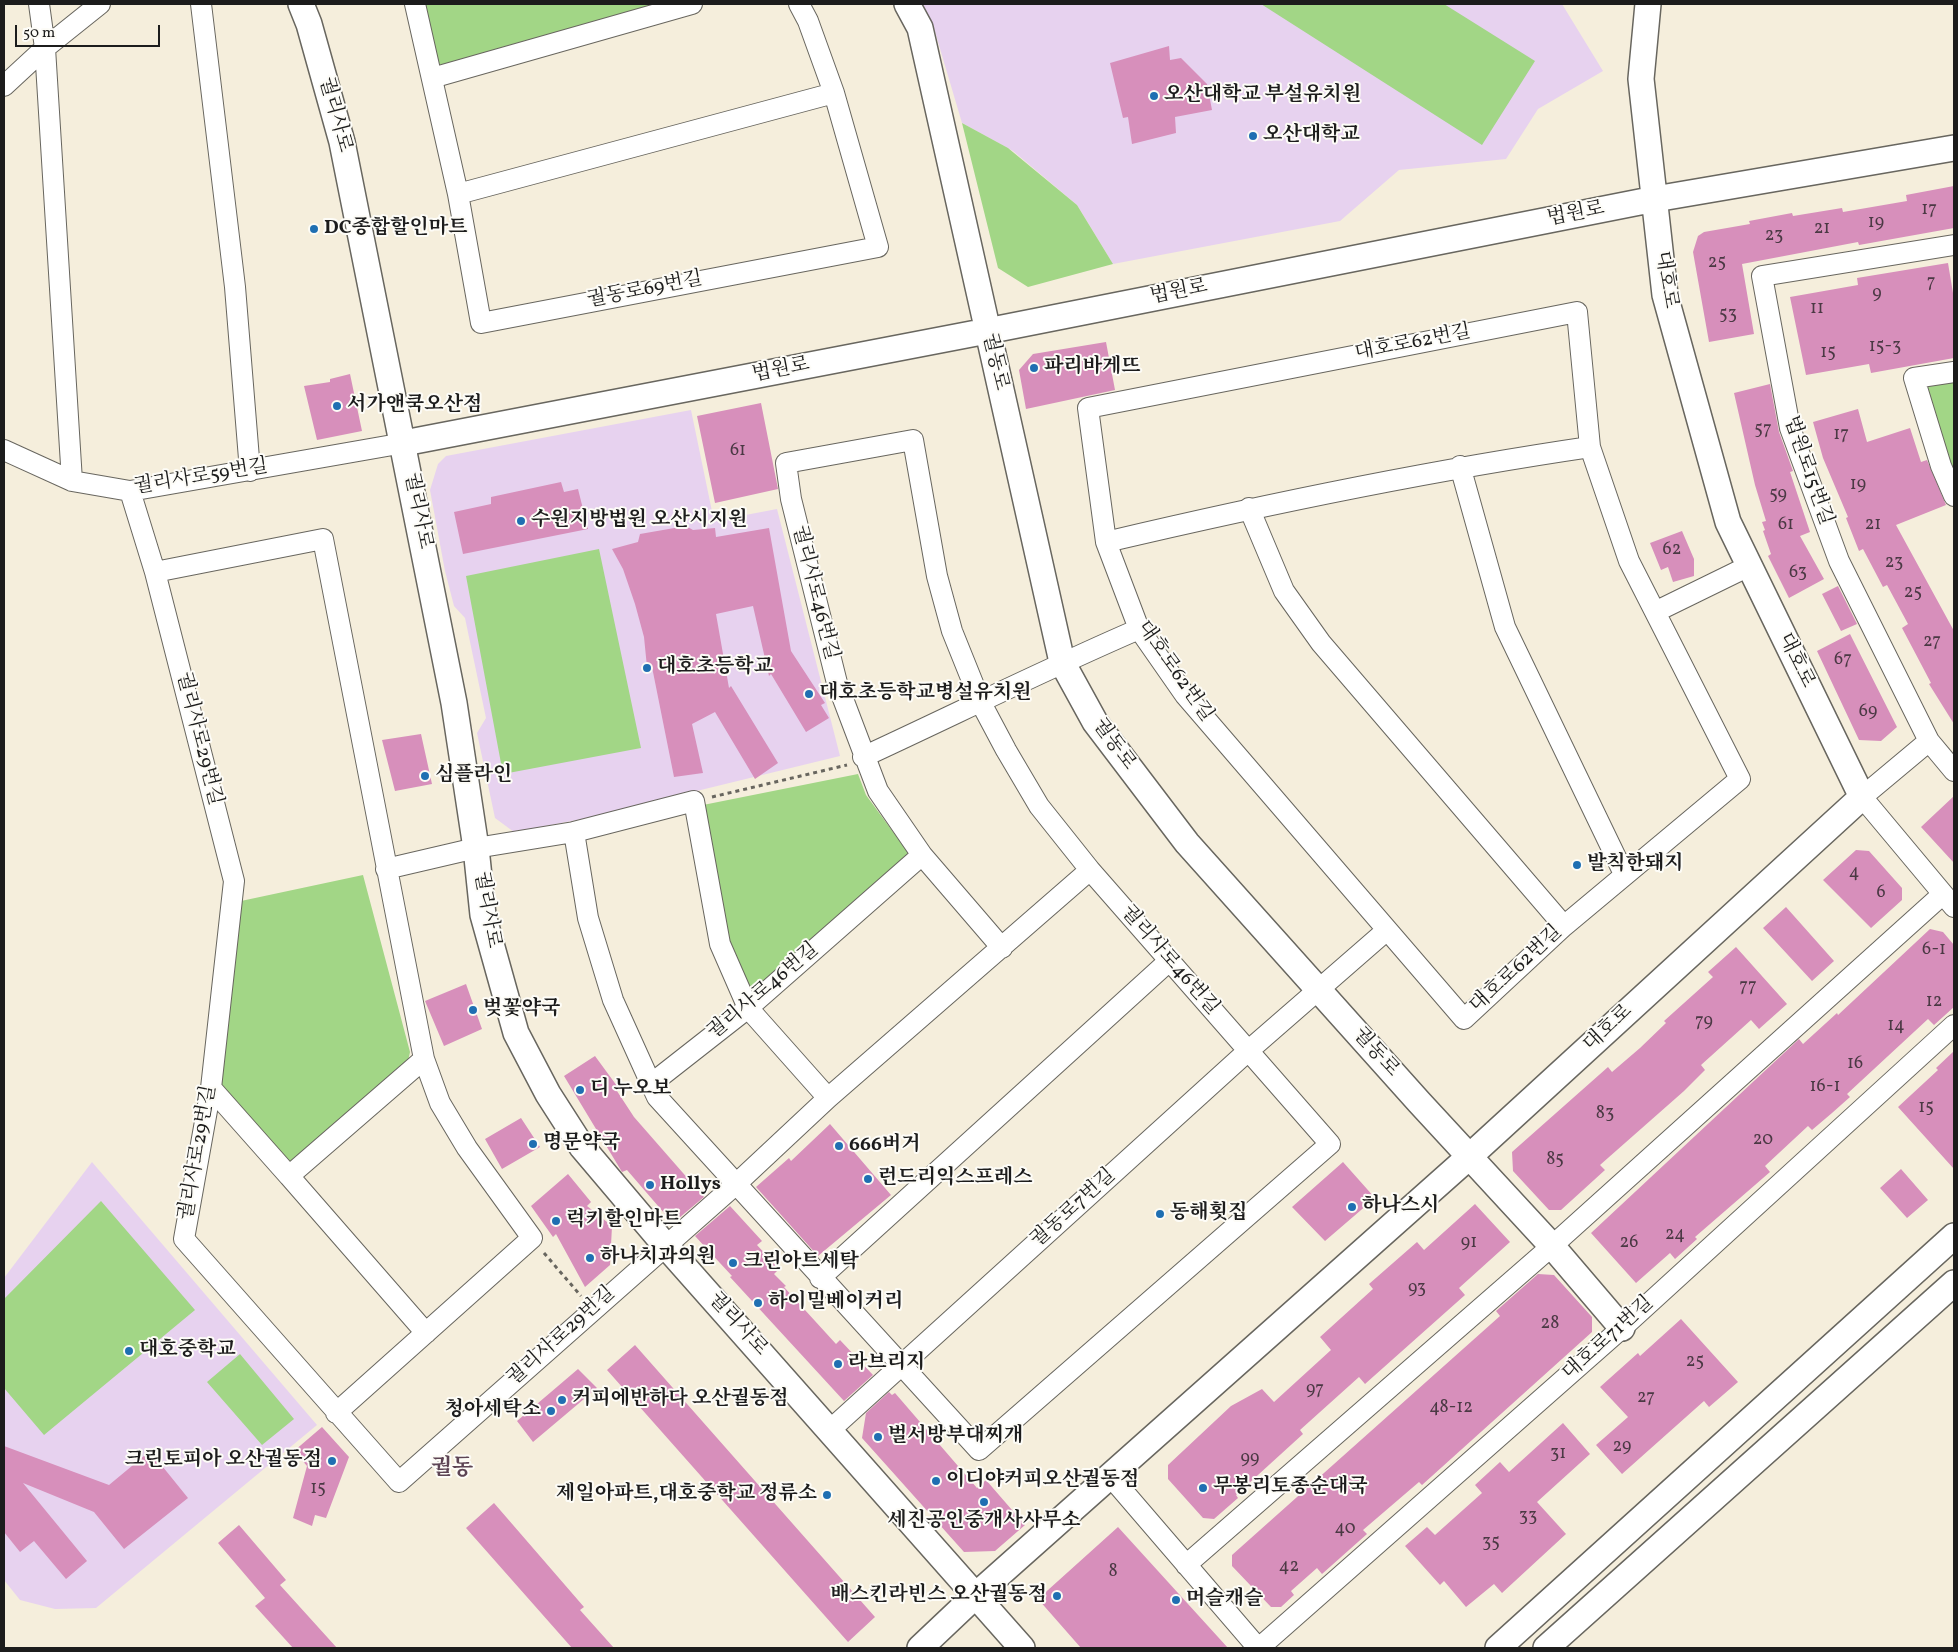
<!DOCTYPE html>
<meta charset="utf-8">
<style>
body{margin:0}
#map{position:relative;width:1958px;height:1652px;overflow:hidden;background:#f5eedc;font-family:Vollkorn,serif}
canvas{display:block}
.frame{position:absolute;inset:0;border:5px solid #1c1c1c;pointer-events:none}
.scale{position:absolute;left:15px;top:25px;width:145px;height:22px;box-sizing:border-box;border:2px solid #1c1c1c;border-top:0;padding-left:6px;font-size:15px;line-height:18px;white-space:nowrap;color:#1c1c1c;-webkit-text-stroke:4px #fdfcf7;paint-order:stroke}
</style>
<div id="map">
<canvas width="1958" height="1652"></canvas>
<div class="frame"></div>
<div class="scale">50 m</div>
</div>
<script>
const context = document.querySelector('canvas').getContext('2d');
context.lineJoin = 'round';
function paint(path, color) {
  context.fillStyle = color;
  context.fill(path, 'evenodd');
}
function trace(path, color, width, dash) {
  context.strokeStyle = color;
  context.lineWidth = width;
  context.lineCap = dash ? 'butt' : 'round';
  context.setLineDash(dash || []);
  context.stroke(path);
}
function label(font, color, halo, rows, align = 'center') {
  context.font = font + ' Vollkorn,"Noto Serif KR",serif';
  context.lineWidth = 4;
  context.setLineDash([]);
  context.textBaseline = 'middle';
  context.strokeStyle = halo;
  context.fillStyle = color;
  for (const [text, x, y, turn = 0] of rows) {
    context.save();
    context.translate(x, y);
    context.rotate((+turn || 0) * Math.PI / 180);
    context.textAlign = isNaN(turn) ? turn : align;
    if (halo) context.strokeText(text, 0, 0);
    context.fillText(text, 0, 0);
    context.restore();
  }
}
paint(new Path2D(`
 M922,4H1562L1603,71L1538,109L1506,159L1399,170L1340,221L1113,264L1077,205L1013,151L962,123L933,25Z
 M691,410L714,521L777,509L840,756L582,819L514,832L495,818L477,733L486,718L465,618L454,606L445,571L430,490L438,464L446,456Z
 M92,1162L317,1425L96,1608L55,1609L20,1600L4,1580V1278Z`), '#e7d2ef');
paint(new Path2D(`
 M422,4H668L444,68L432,57Z
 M1261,4H1444L1535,61L1482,145Z
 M962,123L1008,148L1077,205L1113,264L1028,287L998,268Z
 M1954,379V481L1923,389L1928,382Z
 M599,549L641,748L503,774L466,576Z
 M858,774L866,795L907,851L909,858L754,994L748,993L725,940L703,805Z
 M363,875L410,1052L408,1061L290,1163L222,1092L221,1082L241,901Z
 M101,1201L195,1310L44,1435L4,1388V1299Z
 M240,1354L294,1419L262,1445L207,1382Z`), '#a2d686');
paint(new Path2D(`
 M1169,46L1170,60L1181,58L1207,84L1212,110L1175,117L1176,133L1132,144L1128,117L1123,118L1110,63Z
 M1954,186V228L1859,245L1858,242L1742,264L1754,334L1709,342L1693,252L1698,236L1704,232L1750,224L1749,221L1792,213L1793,216L1842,208L1843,212L1907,201L1906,195Z
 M1948,263L1954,299V358L1871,373L1869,364L1806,375L1790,297L1858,285L1857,278Z
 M1106,342L1115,390L1026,409L1019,370L1033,354Z
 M350,374L362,431L317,440L304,386L330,382V379Z
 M1770,384L1779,432L1793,471L1790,472L1810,532L1800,536L1824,579L1789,598L1768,556L1771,554L1763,531L1765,530L1762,522L1766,521L1755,485L1734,393Z
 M761,403L778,489L715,503L697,416Z
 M1858,409L1867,442L1910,428L1921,462L1927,460L1946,505L1896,525L1954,631V724L1929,684L1931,683L1902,628L1908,624L1887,585L1883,587L1863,549L1859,551L1846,518L1848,517L1823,458L1813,422Z
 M561,482L564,492L578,489L588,529L463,554L454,512L491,504V497Z
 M686,526L693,530L715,528L716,537L769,528L791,651L825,703L821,705L829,718L806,732L771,674L769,676L753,606L716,614L729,688L731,686L778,763L755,779L715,712L692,724L703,773L674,777L652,667H647L644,637L635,604L623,569L612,549L638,542L640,534Z
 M1682,531L1694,559V576L1673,582L1668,567L1661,570L1650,543Z
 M1838,586L1857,624L1841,631L1822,594Z
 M1850,634L1897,727L1881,741L1859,740L1817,651Z
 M421,734L432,784L395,791L382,740Z
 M1954,796V863L1921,827Z
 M1856,850L1869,851L1902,888V900L1871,928L1823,880Z
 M1786,907L1834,961L1812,981L1763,928Z
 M1930,929L1943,932L1954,945V1007L1934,1025L1928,1019L1847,1094L1850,1097L1832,1113L1812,1130L1808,1126L1765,1166L1770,1172L1695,1237L1697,1239L1675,1259L1670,1253L1636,1283L1591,1233L1799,1039L1803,1044L1837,1013L1838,1015Z
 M1736,947L1787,1004L1759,1029L1751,1020L1701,1065L1705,1070L1684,1091L1600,1165L1605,1170L1561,1210H1549L1513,1171L1512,1152L1608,1067L1612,1072L1640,1048L1666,1023L1664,1021L1713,977L1708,972Z
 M466,984L482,1029L444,1046L425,1001Z
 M1954,1051V1169L1898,1107L1938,1070L1936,1068Z
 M595,1056L617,1086L615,1088L634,1117L704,1197L679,1218L677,1216L671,1221L627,1170L622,1172L564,1076Z
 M521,1118L540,1147L502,1169L485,1139Z
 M830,1124L891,1195L818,1256L756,1187L789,1158L791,1161Z
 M1343,1162L1375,1198L1325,1241L1292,1207Z
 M1901,1169L1928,1200L1907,1218L1880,1188Z
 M568,1174L591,1202L587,1206L612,1226L610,1265L585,1287L556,1234L553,1237L531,1206Z
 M1475,1204L1510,1242L1459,1288L1465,1295L1365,1384L1359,1377L1300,1430L1303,1434L1236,1495L1238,1498L1214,1519L1203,1518L1168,1479V1465L1231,1406L1262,1389L1274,1402L1331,1350L1320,1337L1373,1289L1369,1284L1417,1242L1424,1250Z
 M730,1206L762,1241L757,1245L779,1269L774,1274L786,1286L784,1287L836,1344L840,1340L873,1375L844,1401L730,1277L732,1276L695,1236Z
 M1538,1274L1554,1275L1592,1317V1332L1422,1485L1419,1482L1363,1530L1367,1534L1322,1574L1317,1568L1291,1591L1294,1595L1281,1607H1271L1232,1566V1555L1500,1316L1496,1311Z
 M1681,1319L1738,1382L1709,1407L1704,1401L1622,1474L1596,1445L1628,1417L1600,1387L1638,1353L1640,1356Z
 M635,1345L875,1617L848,1642L607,1370Z
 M578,1369L597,1388L533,1442L517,1421Z
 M889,1392L892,1395L895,1393L977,1488L986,1480L1025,1525L995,1551L964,1552L862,1438L866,1413Z
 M1563,1423L1590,1454L1537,1502L1566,1534L1502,1593L1494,1584L1466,1607L1444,1581L1440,1585L1405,1546L1427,1527L1435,1535L1482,1493L1475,1485L1500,1462L1509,1472Z
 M322,1427L349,1457L326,1518L315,1515L312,1526L293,1518L307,1466L294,1451Z
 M4,1446L109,1485L150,1451L188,1498L124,1549L94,1512L23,1483L87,1561L66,1579L34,1541L20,1552L4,1532Z
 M494,1503L584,1607L580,1610L614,1648H572L466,1528Z
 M239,1525L286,1580L280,1585L337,1648H293L255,1606L265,1598L218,1543Z
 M1118,1527L1228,1648H1081L1038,1599Z`), '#d78fbb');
const minor = new Path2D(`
 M39,4L45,48L72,481
 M201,4L235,287L250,471
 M415,4L458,194L481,323L878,247L834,93L808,21L799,4
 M432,78L692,4
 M4,86L45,48L100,4
 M458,194L834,93
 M1954,245L1762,276L1790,428L1839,561L1929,741L1954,771
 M1954,372L1914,378L1941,466L1954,496
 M4,450L72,481L130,491L404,443
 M1460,466L1505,627L1624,874
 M130,491L155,572L234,881L211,1088L184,1239L399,1482L735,1185L828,1098L1090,870
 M1249,508L1284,591L1321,643L1564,926
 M1106,542C1267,504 1427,471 1590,447
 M155,572L323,539L424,1059
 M1655,612L1740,779L1564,926L1464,1019L1185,695L1139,629L1106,542L1088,408L1577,312L1590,447L1629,561L1655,612L1749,566
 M1929,741L1862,797L1954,907
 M863,757C956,714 1046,669 1139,629
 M574,832L694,801L720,944L748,1008L828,1098
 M922,855L1002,948
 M386,869L476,848L574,832L588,918L613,1000L651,1084L748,1008L922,855L878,791L837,683L791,499L786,463L913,440L937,576L952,631L981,703L1006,750L1039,806L1090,870L1330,1144L979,1450L657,1097L651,1084
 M211,1088L289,1176L424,1059L440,1103L467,1148L532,1238L336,1413
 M289,1176L426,1333
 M820,1278L1169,961
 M830,1430L1248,1051L1387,930
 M1111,1477L1258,1648
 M1186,1565L1552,1246L1943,894
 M1259,1648L1622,1328L1954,1025`);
const tertiary = new Path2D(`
 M301,4L309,24L342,142L454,703L476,848L483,915L516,1033L548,1094L582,1147L665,1245L1022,1648
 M907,4L920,28L1062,662L1095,722L1187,843L1419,1102L1552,1246L1622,1328
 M404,443L987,331L1655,199L1954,148
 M920,1648L975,1596L1470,1156L1862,797L1728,522L1665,295L1641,79L1648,4
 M1498,1648L1954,1236
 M1546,1648L1954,1283`);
trace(minor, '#68665f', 22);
trace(tertiary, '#68665f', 28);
trace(new Path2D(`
 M712,797L847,765
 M544,1253L581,1296`), '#68665f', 3, [4, 4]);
trace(minor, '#fff', 20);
trace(tertiary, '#fff', 25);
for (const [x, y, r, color] of [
 [1154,96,5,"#1f6fb2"],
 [1253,136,5,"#1f6fb2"],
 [314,229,5,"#1f6fb2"],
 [1034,368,5,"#1f6fb2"],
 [337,406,5,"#1f6fb2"],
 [521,521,5,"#1f6fb2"],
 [647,668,5,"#1f6fb2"],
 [809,694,5,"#1f6fb2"],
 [425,776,5,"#1f6fb2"],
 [1577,865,5,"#1f6fb2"],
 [473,1010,5,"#1f6fb2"],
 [580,1090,5,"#1f6fb2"],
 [533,1144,5,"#1f6fb2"],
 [839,1146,5,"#1f6fb2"],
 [868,1179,5,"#1f6fb2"],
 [650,1185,5,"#1f6fb2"],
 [1352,1207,5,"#1f6fb2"],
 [1160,1214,5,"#1f6fb2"],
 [556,1221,5,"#1f6fb2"],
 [590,1258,5,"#1f6fb2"],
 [733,1263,5,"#1f6fb2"],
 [758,1303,5,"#1f6fb2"],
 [129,1351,5,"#1f6fb2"],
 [838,1364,5,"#1f6fb2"],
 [562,1400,5,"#1f6fb2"],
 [551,1411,5,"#1f6fb2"],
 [878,1437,5,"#1f6fb2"],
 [332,1461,5,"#1f6fb2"],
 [936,1481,5,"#1f6fb2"],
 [1203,1488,5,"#1f6fb2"],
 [827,1495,5,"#1f6fb2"],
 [984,1502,5,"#1f6fb2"],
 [1057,1596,5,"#1f6fb2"],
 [1176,1600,5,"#1f6fb2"]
]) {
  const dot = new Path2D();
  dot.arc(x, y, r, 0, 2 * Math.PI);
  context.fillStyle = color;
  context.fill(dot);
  trace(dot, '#fdfcf7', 2);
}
label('18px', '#4b3944', null, [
 ["17",1929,211],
 ["19",1876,224],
 ["21",1822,230],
 ["23",1774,237],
 ["25",1717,264],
 ["7",1931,284],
 ["9",1877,295],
 ["11",1817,310],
 ["53",1728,316],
 ["15-3",1885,348],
 ["15",1828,354],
 ["57",1763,431],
 ["17",1841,436],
 ["61",738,452],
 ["19",1858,486],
 ["59",1778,496],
 ["61",1786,526],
 ["21",1873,526],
 ["62",1672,551],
 ["23",1894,564],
 ["63",1798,574],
 ["25",1913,594],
 ["27",1932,643],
 ["67",1843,661],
 ["69",1868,713],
 ["4",1854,874],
 ["6",1881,894],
 ["6-1",1934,951],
 ["77",1748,988],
 ["12",1934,1003],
 ["79",1704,1023],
 ["14",1896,1027],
 ["16",1855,1065],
 ["16-1",1825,1088],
 ["15",1926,1109],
 ["83",1605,1115],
 ["20",1763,1141],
 ["85",1555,1161],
 ["24",1675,1236],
 ["91",1469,1244],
 ["26",1629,1244],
 ["93",1417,1290],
 ["28",1550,1325],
 ["25",1695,1363],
 ["97",1315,1391],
 ["27",1646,1399],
 ["48-12",1451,1409],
 ["29",1622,1448],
 ["31",1558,1455],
 ["99",1250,1460],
 ["15",318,1490],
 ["33",1528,1518],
 ["40",1345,1530],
 ["35",1491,1544],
 ["42",1289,1568],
 ["8",1113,1573]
]);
label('bold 20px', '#1c1c1c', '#fdfcf7', [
 ["오산대학교 부설유치원",1164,96],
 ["오산대학교",1263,136],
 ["DC종합할인마트",324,229],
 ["파리바게뜨",1044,368],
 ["서가앤쿡오산점",347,406],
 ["수원지방법원 오산시지원",531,521],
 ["대호초등학교",657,668],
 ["대호초등학교병설유치원",819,694],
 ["심플라인",435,776],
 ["발칙한돼지",1587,865],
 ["벚꽃약국",483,1010],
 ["디 누오보",590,1090],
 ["명문약국",543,1144],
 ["666버거",849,1146],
 ["런드리익스프레스",878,1179],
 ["Hollys",660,1185],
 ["하나스시",1362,1207],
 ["동해횟집",1170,1214],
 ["럭키할인마트",566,1221],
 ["하나치과의원",600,1258],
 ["크린아트세탁",743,1263],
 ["하이밀베이커리",768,1303],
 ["대호중학교",139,1351],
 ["라브리지",848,1364],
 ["커피에반하다 오산궐동점",572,1400],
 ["청아세탁소",541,1411,"right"],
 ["벌서방부대찌개",888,1437],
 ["크린토피아 오산궐동점",322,1461,"right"],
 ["이디야커피오산궐동점",946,1481],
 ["무봉리토종순대국",1213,1488],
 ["제일아파트,대호중학교 정류소",817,1495,"right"],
 ["세진공인중개사사무소",984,1522,"center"],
 ["배스킨라빈스 오산궐동점",1047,1596,"right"],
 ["머슬캐슬",1186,1600]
], 'left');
label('20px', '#1c1c1c', '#fdfcf7', [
 ["궐리사로",334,115,75],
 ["법원로",1576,215,-11],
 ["대호로",1665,280,81],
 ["궐동로69번길",645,291,-11],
 ["법원로",1179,293,-11],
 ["대호로62번길",1413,344,-11],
 ["궐동로",994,362,77],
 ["법원로",781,371,-11],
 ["법원로15번길",1807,471,71],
 ["궐리사로59번길",201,478,-9],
 ["궐리사로",417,511,79],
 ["궐리사로46번길",814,593,76],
 ["대호로",1795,661,64],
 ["대호로62번길",1174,672,55],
 ["궐리사로29번길",198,739,76],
 ["궐동로",1113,745,54],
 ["궐리사로",486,910,80],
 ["궐리사로46번길",1169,961,49],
 ["대호로62번길",1517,970,-43],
 ["궐리사로46번길",764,992,-40],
 ["대호로",1609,1029,-43],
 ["궐동로",1375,1053,48],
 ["궐리사로29번길",199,1153,-80],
 ["궐동로7번길",1074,1209,-42],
 ["궐리사로",737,1325,48],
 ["궐리사로29번길",562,1337,-42],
 ["대호로71번길",1609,1339,-42]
]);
label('bold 22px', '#5d4454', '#fdfcf7', [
 ["궐동",452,1470]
]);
</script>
